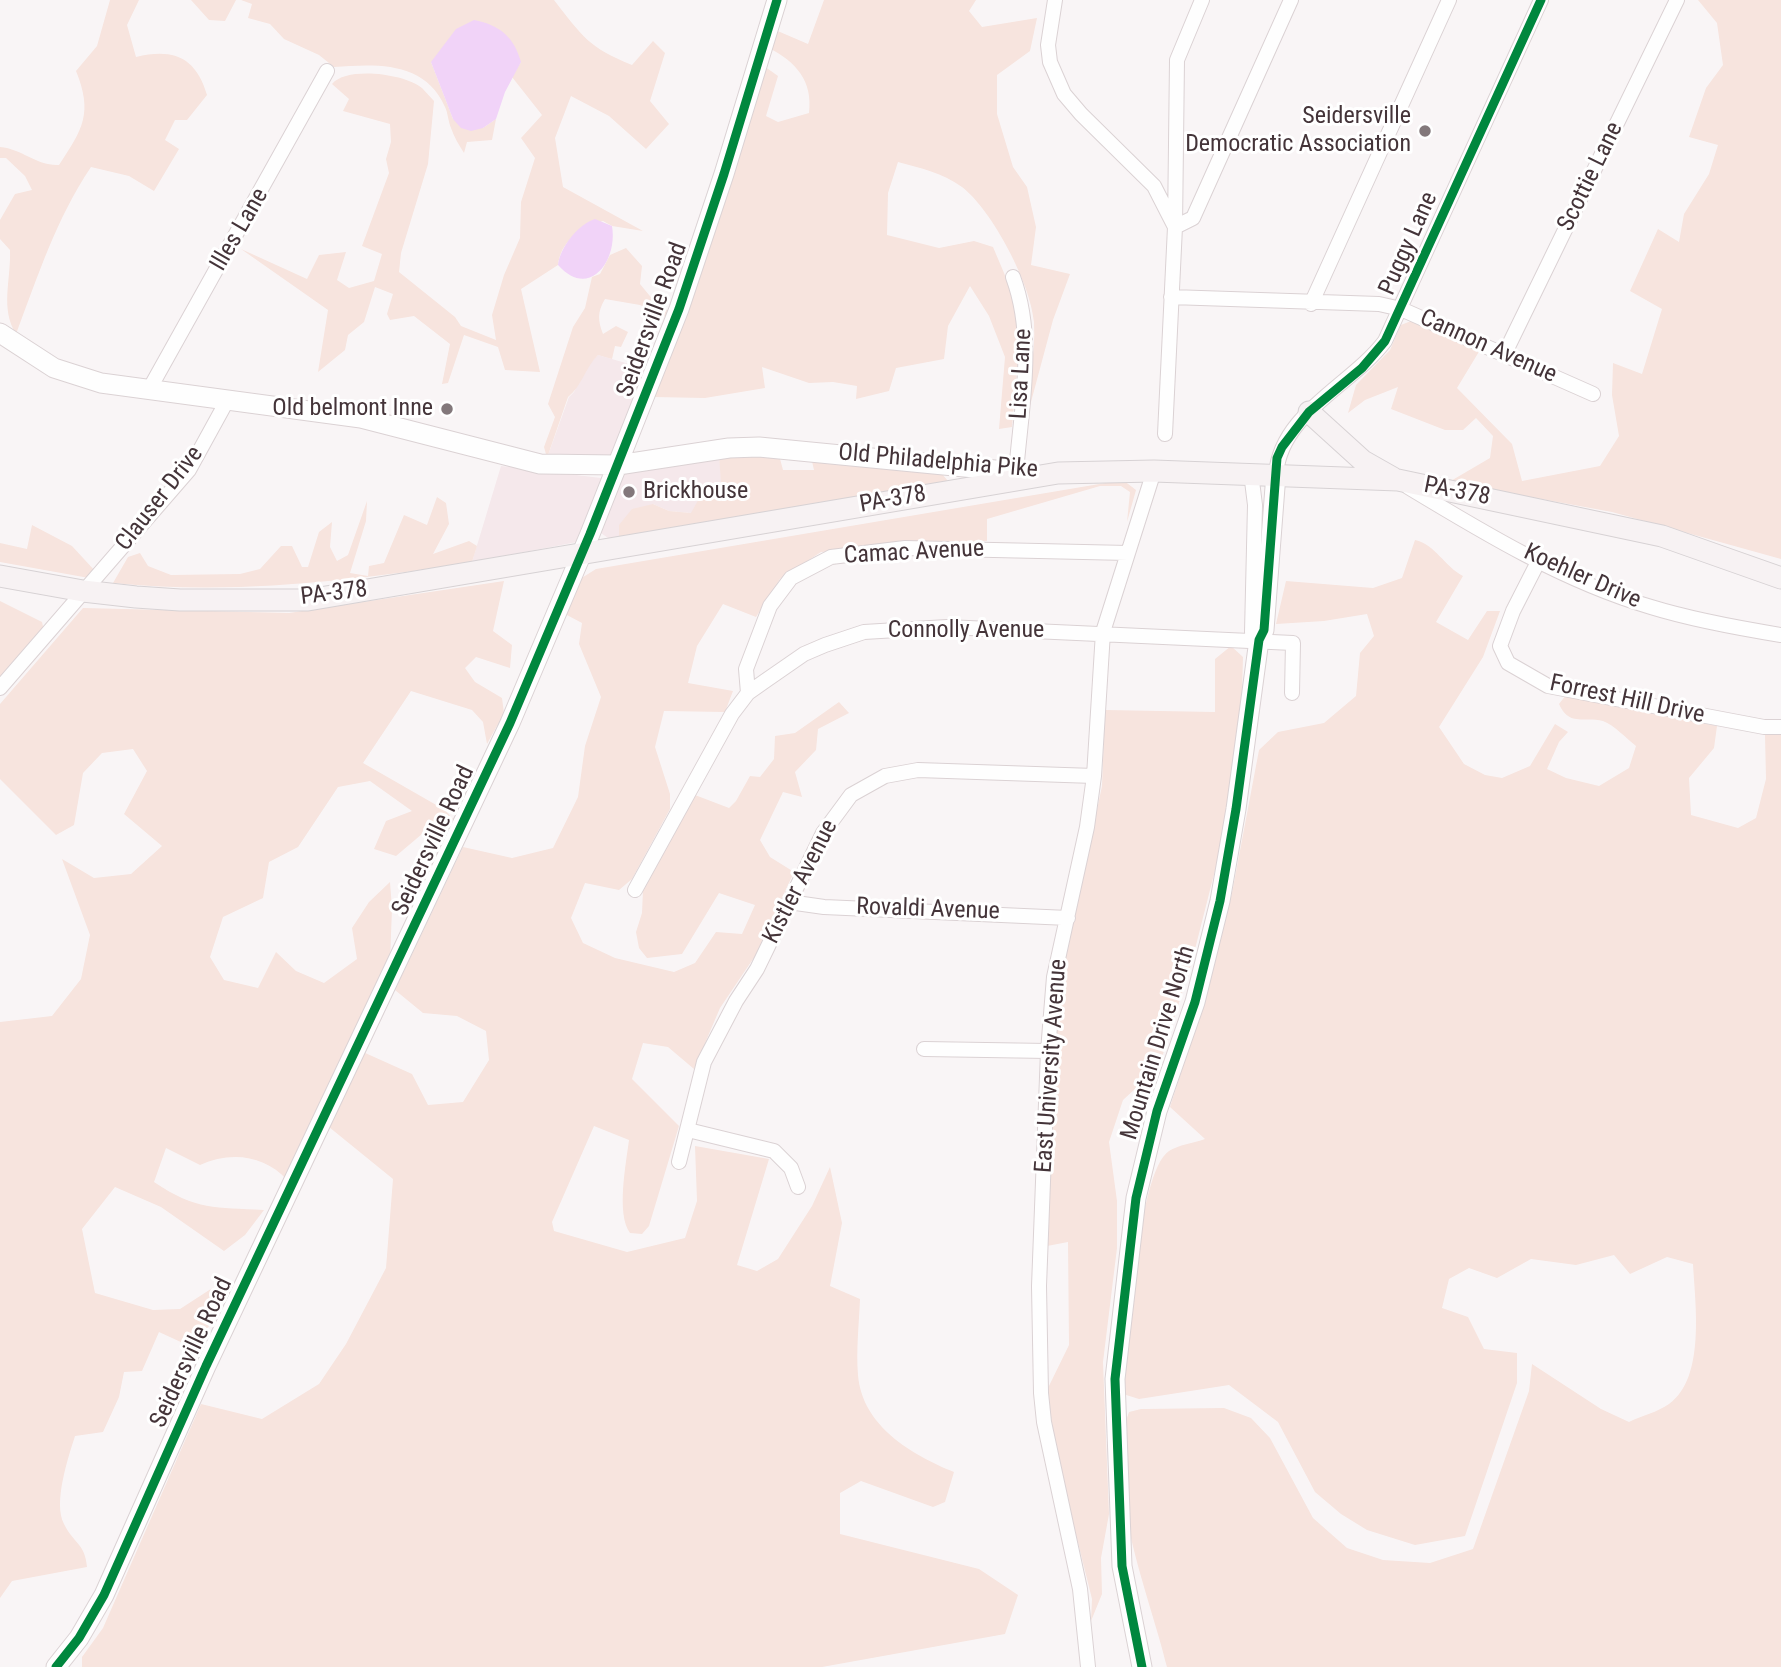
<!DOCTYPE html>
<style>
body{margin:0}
canvas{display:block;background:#f9f5f6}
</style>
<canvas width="1781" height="1667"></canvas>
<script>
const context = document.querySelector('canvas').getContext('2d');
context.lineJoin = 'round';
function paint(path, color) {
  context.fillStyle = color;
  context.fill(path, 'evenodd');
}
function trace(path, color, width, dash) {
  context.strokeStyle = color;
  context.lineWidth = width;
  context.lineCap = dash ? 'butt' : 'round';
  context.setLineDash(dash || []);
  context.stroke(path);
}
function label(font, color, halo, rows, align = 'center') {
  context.font = font + ' "Roboto Condensed",sans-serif';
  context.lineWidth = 6;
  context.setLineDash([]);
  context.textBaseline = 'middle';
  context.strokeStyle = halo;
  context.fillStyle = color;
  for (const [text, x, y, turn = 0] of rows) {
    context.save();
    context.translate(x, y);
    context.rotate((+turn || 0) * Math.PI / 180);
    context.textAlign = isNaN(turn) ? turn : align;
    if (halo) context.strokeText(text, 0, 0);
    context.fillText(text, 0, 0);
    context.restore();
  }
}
paint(new Path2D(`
 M598,355L650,370L613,454L608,458H547L569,397L574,392L587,365Z
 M719,456L723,496L691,513L669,511L653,504L619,537L608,538L601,533L619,474Z
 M501,466L601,478L602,484L577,542L472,562Z`), '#f5e8eb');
paint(new Path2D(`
 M110,0H139L127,25L136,57C173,48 196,57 207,95L187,120H175L165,140L179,149L154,191L129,176L91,167C56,219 38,276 16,334C0,308 11,281 10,250L0,239V220L15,194L32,190L25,176L6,158H0V147C23,149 36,166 59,165C83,129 93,113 76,71L97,46Z
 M191,0H236L225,21L209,20Z
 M241,0H554C583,37 588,47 632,65L653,41L665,53L650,101L669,124L646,149L609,116L571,96L555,138L563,187L643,231L612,226L603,221C581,228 561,240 558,265L521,289L540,372L505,370L498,347L464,335L448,383L442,384L450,344L414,316L390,320L387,314L393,294L375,287L364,322L348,335L345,350L318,372L328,310L241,249L307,279L319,255L346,252L337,280L349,288L374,281L382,254L362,246L389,173L386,159L391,142L390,124L343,111L349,99L332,84C347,66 405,74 422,88C426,92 430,97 434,101L428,164L401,253L399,272L455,317L461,326L496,340L492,315L504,275L520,238L521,202L535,158L521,138L542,115L512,77L521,62H431L453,119L483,128L496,119L492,140L467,142L464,153C459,145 454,137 451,128C448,121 448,113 445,107C425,61 377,64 334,67L319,55L284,39L270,24L248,18L252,4Z
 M824,0H976L969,11L982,27L1037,18L1030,51L997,75V114L1013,167L1027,187L1036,227L1031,265L1070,274L1053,320L1024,428C1027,394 1036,356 1034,322C1031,284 992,210 962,187C943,173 920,168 898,162L888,193L887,235L939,248L974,241L993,247L1018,306L1020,337L1012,427L999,429L1005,357L989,316L970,286L948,326L944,359L896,368L889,391L856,399L857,386L833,382L809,383L762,367L765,388L705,398L653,397L706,258L764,66L778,76L766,116L778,122L809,113C813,81 796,62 769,48L773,29L808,44Z
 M1698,0H1781V559L1612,512L1449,482L1490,458L1493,436L1476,418L1463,430H1445L1391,409L1398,387L1365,400L1348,413L1356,385L1390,350L1401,325L1411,321L1480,350L1457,388L1512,444L1522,481L1600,466L1619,436L1612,395L1613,363L1642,374L1662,309L1630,291L1658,229L1679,242L1684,214L1709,174L1718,145L1689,137L1706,88L1723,65L1717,23Z
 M626,248L642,266L640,284L654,301L670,312L668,318L640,305L605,299C597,312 598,321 603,334L616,326L628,332L621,347L615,346L612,359L598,355C585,368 582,386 568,397L547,458L544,447L555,417L548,404L573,327L585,308L592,277L600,274L610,255Z
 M779,455L783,470H814L811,457L941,473L949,482L619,537V525L632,509L653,504L669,511L691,513L701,495L722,496L719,456Z
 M1123,480L1136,490L1127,522L1130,492L1121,486H1100L987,519V541L821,552L780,579L756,617L723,604L697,646L688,683L733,691L725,712L664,711L655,747L670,794V809L632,879L619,890L585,883L571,918L583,943L615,958L674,972L695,963L716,932L742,934L755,905L719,893L682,954L647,958L639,948L636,932L642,913L643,890L695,795L729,808L736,801L750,776L760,777L774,759L775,736L795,733L839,702L849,713L818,729L816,750L795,772L802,797L783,792L760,840L770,857L794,872L755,956L720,1008L694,1069L668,1047L643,1043L632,1079L679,1126L649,1226L642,1234L630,1233C616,1214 626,1164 629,1140L594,1126L552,1222L554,1231L627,1252L685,1238L697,1201L695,1146L769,1159L737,1265L757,1271L778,1259L812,1206L830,1167L842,1223L830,1286L860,1299C859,1324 856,1350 858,1375C862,1426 912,1455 954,1472L945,1502L933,1507L861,1481L840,1493V1534L979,1569L1018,1595L1005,1634L822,1667H82V1657L103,1628L201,1404L262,1419L319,1384L346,1344L386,1268L393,1179L329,1127L363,1052L412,1074L428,1105L463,1102L489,1060L486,1031L457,1016L423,1013L395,990L463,847L512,858L553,848L578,797L585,746L601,697L579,644L582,623L565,614L580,579L596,569Z
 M437,497L446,503L449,524L433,554L469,541L477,546L472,562C353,581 234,595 113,583L128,557L140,553L148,566L171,575L240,574L260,569L281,546H292L302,567H308L319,532L332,522L330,547L337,561L348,555L367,501L366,521L350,573L368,576L369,566L384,563L404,515L427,525Z
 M32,525L72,546L96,572L89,578L0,562V543L27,549Z
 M1415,540C1436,545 1444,566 1463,576L1436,622L1468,640L1487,611H1500L1483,657L1439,727L1464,764L1485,775L1502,778L1530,766L1555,724L1568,732L1559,742L1547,769L1566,778L1599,786L1629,768L1636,746C1627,739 1614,725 1603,721C1585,716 1569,727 1559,704L1566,695L1717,726L1714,748L1689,778L1691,815L1738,828L1756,818L1766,779L1765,735H1781V1667H1167C1150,1595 1102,1484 1129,1412L1141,1409L1224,1408L1251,1418L1270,1438L1313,1518L1347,1548L1383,1560L1430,1563L1473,1549L1529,1391L1532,1364L1601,1409L1629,1422C1641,1416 1658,1412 1669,1404C1706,1378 1695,1303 1693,1264L1667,1257L1630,1274L1614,1255L1576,1265L1531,1259L1497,1278L1469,1268L1449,1279L1442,1308L1468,1317L1484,1349L1517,1353V1383L1465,1536L1415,1545L1367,1530L1341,1514L1315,1492L1278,1422L1229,1385L1139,1399L1123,1394C1127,1352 1137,1172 1169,1151C1178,1145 1194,1143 1205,1139L1170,1107L1209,986L1232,893L1259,750L1278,732L1324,723L1356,696L1360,653L1374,636L1367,614L1324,621L1276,624L1286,581L1373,588L1402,578Z
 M504,581L493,631L512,645L510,668L476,657L465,668L475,682L502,698L504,713L487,744L483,722L472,710L411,691L363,763L445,810L455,821L447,830L422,834L396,856L374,849L386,821L412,811L370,781L338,787L298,847L269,862L263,898L223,917L210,957L224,980L258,988L276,952L296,971L324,983L357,959L352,928L369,902L390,882L392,908L390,962L287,1180C265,1155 230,1151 200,1165L166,1148L154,1182C197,1211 215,1207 264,1210L245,1235L224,1251L161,1207L115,1187L82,1229L95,1293L153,1310L180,1309L217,1285L227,1294L196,1349L159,1332L142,1371L124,1372L119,1397L103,1432L75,1436C68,1458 53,1503 64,1524C73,1543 85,1543 87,1567L12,1581L0,1598V1022L52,1016L81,979L90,935L62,859L94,878L131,874L162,846L124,814L147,771L133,749L102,753L83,773L74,825L56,835L0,779V704L83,608L289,613Z
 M0,601L42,622L44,631L0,682Z
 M1231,646L1243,657L1241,729L1229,815L1192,961L1159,1067L1123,1100L1109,1142L1117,1201V1248L1103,1362L1109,1514L1101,1558L1102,1594L1091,1621L1092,1599L1058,1462L1047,1390L1069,1345L1068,1242L1047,1246L1053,1058L1061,980L1102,786L1105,710L1215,712V659Z`), '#f7e4de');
paint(new Path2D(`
 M474,20C500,25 514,37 521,62L505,92L496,119L483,128L471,131L461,128L453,119L431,62L456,29Z
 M595,219L612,226C618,261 589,300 558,265C560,248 578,224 595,219Z`), '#f1d3f8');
const street = new Path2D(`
 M1055,0L1048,45L1050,62L1064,94L1081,114L1154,186L1175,227L1165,434
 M1202,0L1177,60L1175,227L1193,218L1291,0
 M1013,277C1036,339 1021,408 1016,473
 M1171,297L1379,304L1401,309L1593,394
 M1311,304L1449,0
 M1505,353L1677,0
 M150,388L327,71
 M1251,473L1255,505L1252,632L1259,640
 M1276,474C1281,413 1351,386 1385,341L1541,0
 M1408,487C1484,533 1565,582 1651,607C1693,620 1738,628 1781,635
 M1539,560L1513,611L1500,646L1508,663L1548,686L1764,727H1781
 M0,688L189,470L228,399
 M748,693L746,669L770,606L791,578L831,557L905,548L1128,553
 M635,890L732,714L748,693L765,681L804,654L825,645L864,632L947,627L1293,643L1292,693
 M789,902L824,907L1068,918
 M924,1049L1048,1051
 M688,1130L774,1151L791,1168L798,1187
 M679,1162L704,1062L736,1001L757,969L823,833L851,795L885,776L918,770L1094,776
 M1088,1667L1080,1589L1044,1422L1041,1393L1039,1286L1048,1051L1054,977L1087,827L1094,776L1103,632L1154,471`);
const secondary = new Path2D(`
 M0,333L54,368L101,383L361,418L540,464L618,465L729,448L759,447L1026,473
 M56,1667L79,1638L104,1595L206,1366L510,723L590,534L679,309L724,174L777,0
 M1142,1667L1122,1566L1115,1379L1136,1198L1157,1111L1195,1002L1220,901L1236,809L1259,640L1264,630L1276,474`);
const primary = new Path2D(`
 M1309,412L1363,461L1393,478
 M0,576L83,591L136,597L180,600H308L1058,473L1154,471L1398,480L1662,536L1781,578`);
trace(street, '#dbd2d4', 16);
trace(secondary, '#dbd2d4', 21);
trace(primary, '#d7d2d4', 23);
trace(street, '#fefefe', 14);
trace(secondary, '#fefefe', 19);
trace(primary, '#f7f2f3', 21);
trace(new Path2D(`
 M56,1667L79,1638L104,1595L206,1366L510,723L590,534L679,309L724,174L777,0
 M1142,1667L1122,1566L1115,1379L1136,1198L1157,1111L1195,1002L1220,901L1236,809L1259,640L1264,630L1277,458L1282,447L1309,412L1362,368L1385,341L1541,0`), '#00873e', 9);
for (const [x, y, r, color] of [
 [1425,131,7,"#83787b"],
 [447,409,7,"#83787b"],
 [629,492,7,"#83787b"]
]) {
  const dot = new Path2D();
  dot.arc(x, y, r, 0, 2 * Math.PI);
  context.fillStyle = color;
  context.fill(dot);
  trace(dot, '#fff', 2.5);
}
label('24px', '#443439', '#fff', [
 ["Seidersville",1411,117],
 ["Democratic Association",1411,145],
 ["Old belmont Inne",433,409],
 ["Brickhouse",643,492,"left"]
], 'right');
label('24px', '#443439', '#fff', [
 ["Scottie Lane",1591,177,-64],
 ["Illes Lane",240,230,-60],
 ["Puggy Lane",1409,244,-66],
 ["Seidersville Road",653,320,-70],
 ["Cannon Avenue",1488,347,24],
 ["Lisa Lane",1022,374,-87],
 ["Old Philadelphia Pike",938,462,5],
 ["PA-378",1457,492,11],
 ["Clauser Drive",160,499,-52],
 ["PA-378",893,500,-10],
 ["Camac Avenue",914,553,-3],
 ["Koehler Drive",1582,577,24],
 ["PA-378",334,594,-7],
 ["Connolly Avenue",966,631],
 ["Forrest Hill Drive",1627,700,12],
 ["Seidersville Road",434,841,-65],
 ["Kistler Avenue",801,882,-63],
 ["Rovaldi Avenue",928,910,2],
 ["Mountain Drive North",1159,1043,-73],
 ["East University Avenue",1052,1066,-86],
 ["Seidersville Road",192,1353,-65]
]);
</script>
